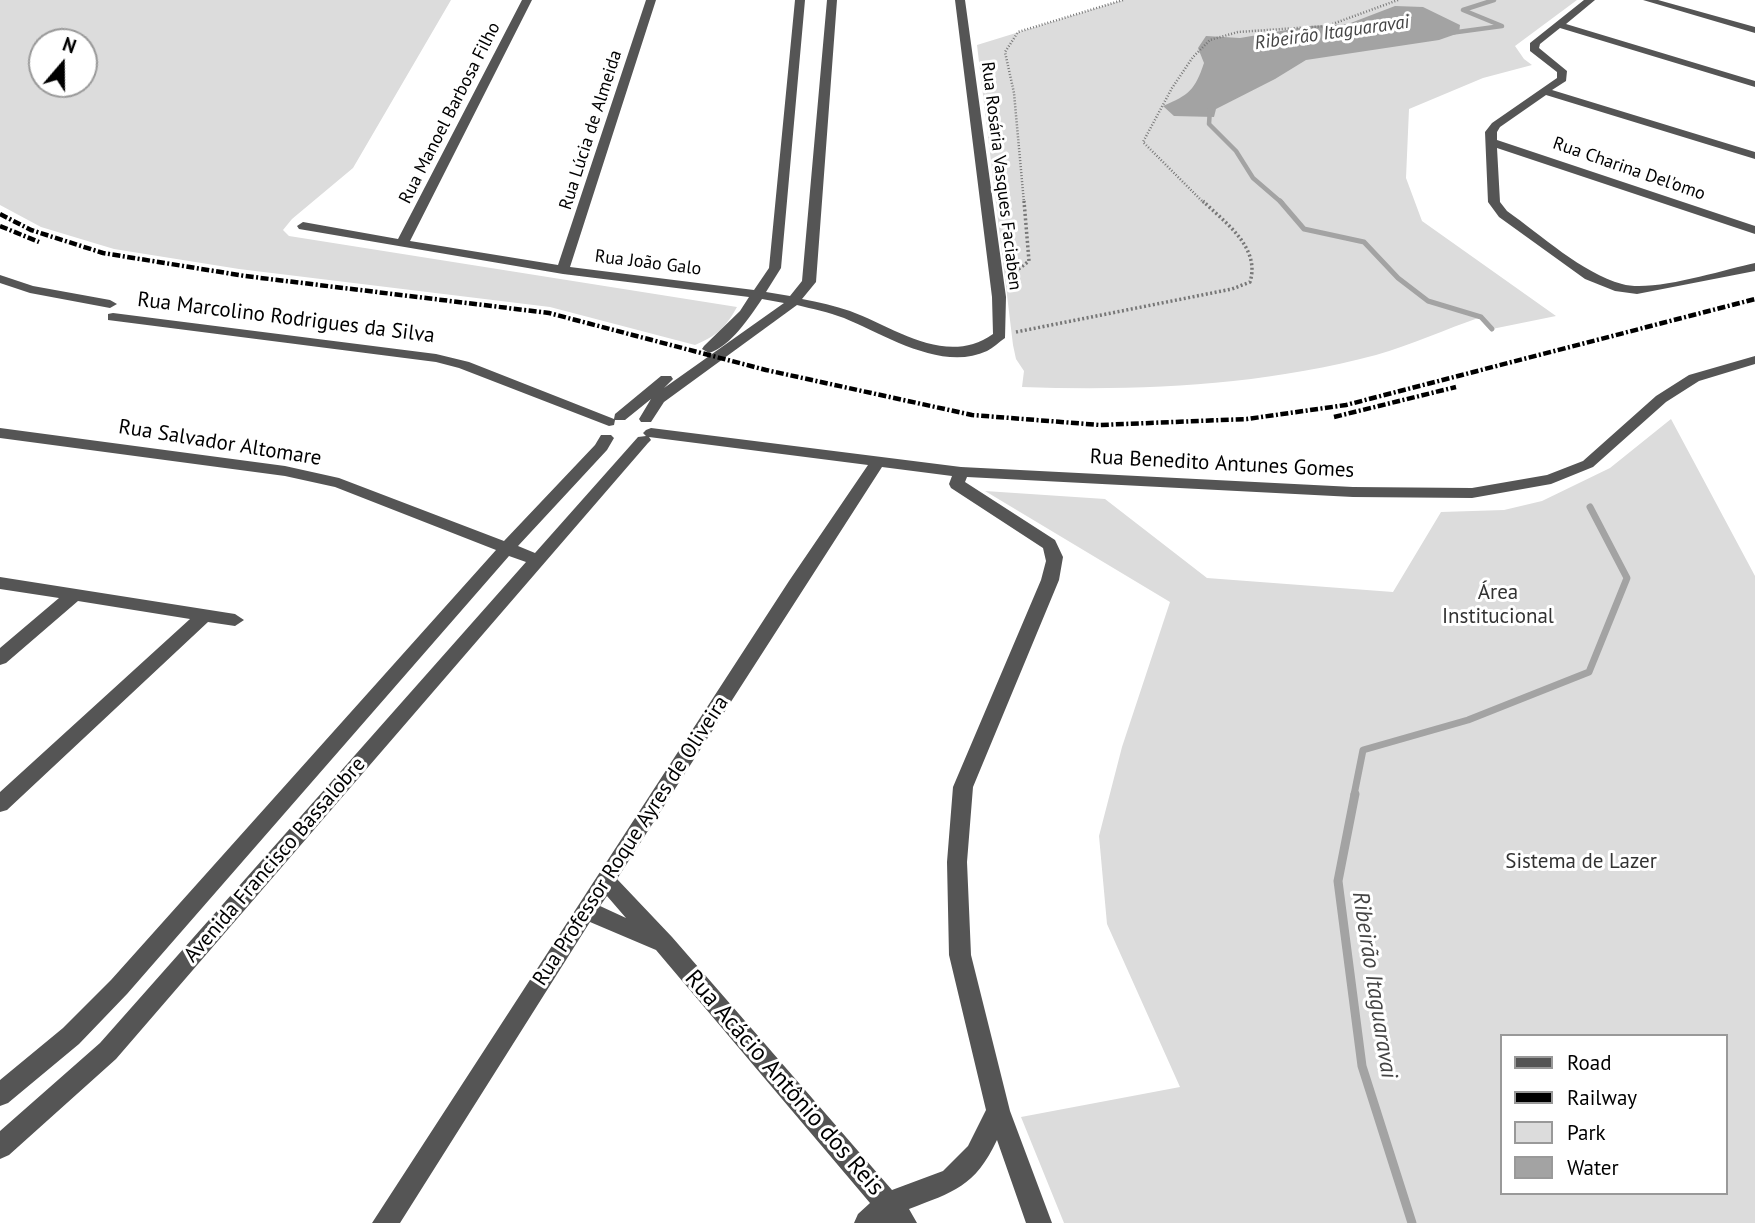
<!DOCTYPE html>
<meta charset="utf-8">
<style>
body{margin:0}
#map{position:relative;width:1755px;height:1223px;overflow:hidden;background:#fff;font-family:"PT Sans",sans-serif}
canvas{display:block}
.legend{position:absolute;left:1500px;top:1034px;width:228px;height:161px;box-sizing:border-box;background:#fff;border:2px solid #999;margin:0;padding:9px 12px;list-style:none;font-size:21px;color:#000}
.legend li{display:flex;align-items:center;gap:14px;height:35px}
.legend b{width:35px;border:2px solid #999}
.north{position:absolute;left:28px;top:28px;width:70px;height:70px;box-sizing:border-box;background:#fff;border:2px solid #999;border-radius:50%;rotate:20deg;font-size:19px;font-weight:700;line-height:28px;text-align:center;color:#000}
.north::after{content:'';display:block;margin:auto;width:24px;height:32px;background:#000;clip-path:polygon(50% 0,100% 100%,50% 72%,0 100%)}
</style>
<div id="map">
<canvas width="1755" height="1223"></canvas>
<ul class="legend">
<li><b style="height:9px;background:#555"></b>Road</li>
<li><b style="height:9px;background:#000"></b>Railway</li>
<li><b style="height:19px;background:#dcdcdc"></b>Park</li>
<li><b style="height:19px;background:#a3a3a3"></b>Water</li>
</ul>
<div class="north">N</div>
</div>
<script>
const context = document.querySelector('canvas').getContext('2d');
context.lineJoin = 'round';
function paint(path, color) {
  context.fillStyle = color;
  context.fill(path, 'evenodd');
}
function trace(path, color, width, dash) {
  context.strokeStyle = color;
  context.lineWidth = width;
  context.lineCap = dash ? 'butt' : 'round';
  context.setLineDash(dash || []);
  context.stroke(path);
}
function label(font, color, halo, rows, align = 'center') {
  context.font = font + ' "PT Sans",sans-serif';
  context.lineWidth = 6;
  context.setLineDash([]);
  context.textBaseline = 'middle';
  context.strokeStyle = halo;
  context.fillStyle = color;
  for (const [text, x, y, turn = 0] of rows) {
    context.save();
    context.translate(x, y);
    context.rotate((+turn || 0) * Math.PI / 180);
    context.textAlign = isNaN(turn) ? turn : align;
    if (halo) context.strokeText(text, 0, 0);
    context.fillText(text, 0, 0);
    context.restore();
  }
}
paint(new Path2D(`
 M0,0H451L353,168L292,219L283,230L289,236L737,307C726,327 717,336 695,345L550,307L239,269L114,249L41,227L0,205ZM42,42H84V84H42Z
 M1123,0H1577L1515,46L1524,59L1532,65L1483,78L1409,109L1406,178L1422,221L1556,316L1492,329L1481,317C1446,329 1411,345 1376,355C1258,386 1143,391 1022,387L1024,371L1016,359L1013,345L977,45Z
 M1671,419L1755,576V1223H1064L1021,1117L1180,1087L1107,924L1099,836L1122,747L1170,602L985,491L1105,499L1207,578L1393,592L1441,512L1504,510L1542,501L1610,468ZM1501,1036H1725V1193H1501Z`), '#dcdcdc');
paint(new Path2D(`
 M1395,6L1423,7L1460,25L1459,33L1439,40L1306,60L1275,79L1216,109L1214,117L1174,116L1163,106C1189,95 1195,90 1204,63L1198,48L1206,36L1240,38L1310,26L1348,24Z`), '#a3a3a3');
trace(new Path2D(`
 M1450,33L1502,26L1463,10L1494,0
 M1210,109L1209,124L1236,151L1253,178L1282,203`), '#a3a3a3', 4.5);
trace(new Path2D(`
 M1280,201L1304,229L1364,242L1398,278L1428,301L1481,317L1492,329`), '#a3a3a3', 5);
trace(new Path2D(`
 M1354,795L1363,750L1468,720L1589,672L1627,578L1590,507`), '#a3a3a3', 7);
trace(new Path2D(`
 M1355,794L1338,881L1362,1066L1412,1223`), '#a3a3a3', 9);
trace(new Path2D(`
 M1024,203L1014,93L1005,52L1018,32L1123,0
 M1204,203L1143,142L1172,88L1193,57L1210,40L1238,32L1327,26L1398,0`), '#777', 2.5, [1, 2]);
trace(new Path2D(`
 M1015,272L1029,261L1024,201
 M1016,332L1232,289L1250,282C1261,247 1224,222 1203,201`), '#777', 3.5, [2, 2.5]);
paint(new Path2D(`
 M522,0H532L410,241L558,265L646,0H656L570,267L754,290L769,268L795,0H805L781,268L766,292L790,296L802,281L827,0H837L816,282L802,299C819,302 835,306 850,311C896,328 946,367 993,334L992,297L955,0H965L1006,297L1005,338C999,342 993,348 987,351C942,372 885,335 844,318C828,312 813,309 797,305L664,402L651,422H641L639,419L651,399L625,420H615L614,425L609,426L459,368L436,362L108,320V314L113,313L436,354L469,362L614,419L615,414L661,376H671L673,379L664,388L784,303L762,299C749,318 731,346 709,353L702,349L704,346L740,311L749,297L563,274L299,229L297,226L303,222L398,239Z
 M1584,0H1595L1566,24L1755,81V87L1560,28L1540,44L1539,48L1567,71L1566,81L1552,90L1755,152V159L1546,95L1500,127L1497,132V140L1755,226V234L1497,148L1500,202L1507,211C1541,235 1582,273 1622,284C1652,293 1722,270 1755,263V271L1637,294L1615,291L1585,279L1499,217L1488,202L1485,132L1492,123L1557,78V72L1530,51V43Z
 M1643,0H1658L1755,27V33Z
 M0,275L33,286L110,300L117,304L110,308L30,293L0,283Z
 M1755,356V364L1699,381L1666,402L1593,467L1551,484L1472,498L1353,497L967,477L965,482L1055,540L1063,557L1059,580L973,787L967,862L971,955L1010,1111L1052,1223H1026L997,1140C975,1187 953,1192 909,1209L917,1223H854L858,1214L870,1203L656,950L590,922L400,1223H372L789,581L868,465L649,437L651,440L648,443L116,1059L9,1155L0,1159V1131L100,1043L526,562L509,556L127,994L79,1044L8,1103L0,1106V1080L63,1028L111,980L496,550L335,487L285,476L0,438V428L285,466L339,478L504,541L595,445L601,435H611L614,438L607,450L518,546L535,553L638,437L646,436L643,433L646,430L651,428L961,467L1353,487L1472,488L1547,475L1583,461L1656,396L1689,375ZM882,467L952,476L949,484L951,488L1043,548L1046,561L1041,580L953,787L947,862L949,955L986,1110L968,1146L943,1171L892,1190L672,937L617,879ZM607,896L626,918L600,906Z
 M0,577L235,614L244,620L235,626L208,622L7,810L0,812V792L190,619L78,601L6,663L0,665V648L59,598L0,589Z`), '#555');
trace(new Path2D(`
 M0,214L31,230L103,253L245,276L549,313L766,370L972,415L1100,425L1247,419L1346,405L1755,299
 M0,226L39,242
 M1334,417L1456,387`), '#000', 4.5, [8, 2.5, 2, 2.5]);
label('18px', '#000', '#fff', [
 ["Rua Manoel Barbosa Filho",450,113,-63],
 ["Rua Lúcia de Almeida",591,130,-72],
 ["Rua Charina Del'omo",1629,169,19],
 ["Rua Rosária Vasques Faciaben",1001,176,83],
 ["Rua João Galo",648,263,7]
]);
label('italic 19px', '#444', '#fff', [
 ["Ribeirão Itaguaravai",1332,33,-8]
]);
label('21px', '#000', '#fff', [
 ["Rua Marcolino Rodrigues da Silva",286,318,7],
 ["Rua Salvador Altomare",220,443,9],
 ["Rua Benedito Antunes Gomes",1222,464,3],
 ["Rua Professor Roque Ayres de Oliveira",631,841,-57],
 ["Avenida Francisco Bassalobre",275,860,-49]
]);
label('21px', '#333', '#fff', [
 ["Área",1498,593],
 ["Institucional",1498,617],
 ["Sistema de Lazer",1581,862]
]);
label('italic 23px', '#444', '#fff', [
 ["Ribeirão Itaguaravai",1374,985,81]
]);
label('24px', '#000', '#fff', [
 ["Rua Acácio Antônio dos Reis",784,1083,49]
]);
</script>
